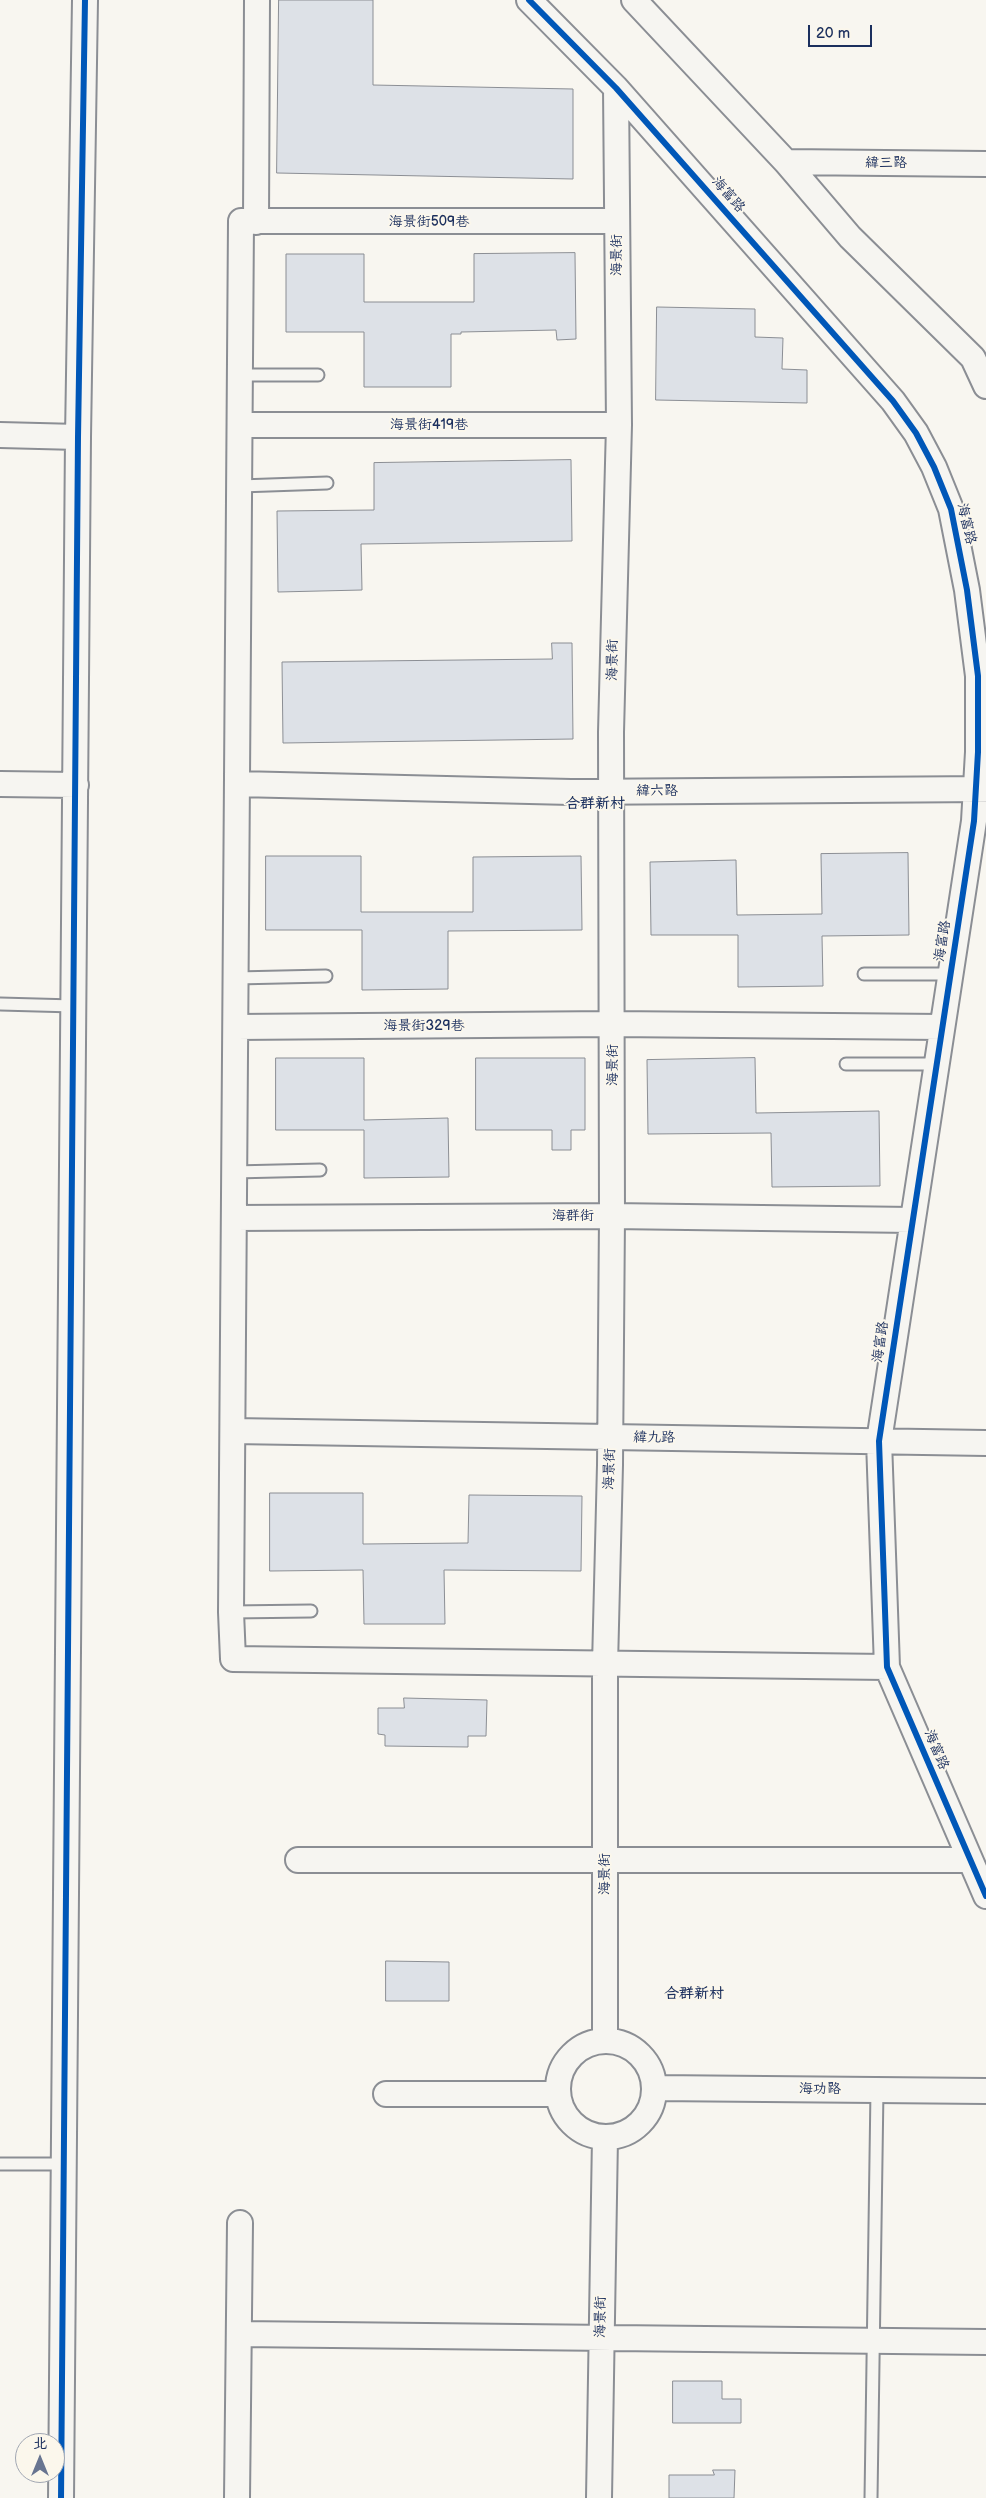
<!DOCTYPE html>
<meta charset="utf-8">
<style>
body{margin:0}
#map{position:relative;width:986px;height:2498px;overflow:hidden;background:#f8f6f0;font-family:"Balsamiq Sans","LXGW WenKai TC",sans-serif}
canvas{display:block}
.north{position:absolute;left:15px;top:2433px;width:50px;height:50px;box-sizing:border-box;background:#fbf7ec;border:1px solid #a1a7b3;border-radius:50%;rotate:0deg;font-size:14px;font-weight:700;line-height:20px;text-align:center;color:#1b2f5e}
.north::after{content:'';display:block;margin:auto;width:18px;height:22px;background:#687591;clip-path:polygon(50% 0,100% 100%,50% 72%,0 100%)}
.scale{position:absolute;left:808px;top:25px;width:64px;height:22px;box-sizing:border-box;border:2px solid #1b2f5e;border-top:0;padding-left:6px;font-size:15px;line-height:18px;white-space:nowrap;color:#1b2f5e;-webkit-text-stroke:4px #fbf7ec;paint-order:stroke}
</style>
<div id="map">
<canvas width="986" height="2498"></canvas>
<div class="north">北</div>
<div class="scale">20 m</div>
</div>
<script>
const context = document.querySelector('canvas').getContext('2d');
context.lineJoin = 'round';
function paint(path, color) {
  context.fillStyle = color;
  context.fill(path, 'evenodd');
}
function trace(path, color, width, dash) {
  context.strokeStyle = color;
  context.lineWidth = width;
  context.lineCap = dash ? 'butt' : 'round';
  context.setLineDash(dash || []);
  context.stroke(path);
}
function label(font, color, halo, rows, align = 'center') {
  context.font = font + ' "Balsamiq Sans","LXGW WenKai TC",sans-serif';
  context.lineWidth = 4;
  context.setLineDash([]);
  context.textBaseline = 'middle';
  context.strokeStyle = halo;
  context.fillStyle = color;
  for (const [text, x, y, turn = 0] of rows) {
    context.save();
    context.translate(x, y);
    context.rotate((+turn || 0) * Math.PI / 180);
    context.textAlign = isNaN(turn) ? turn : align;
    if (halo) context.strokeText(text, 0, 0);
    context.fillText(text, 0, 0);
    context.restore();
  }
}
const building = new Path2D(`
 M279,0H373V85L573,89V179L277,173Z
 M575,253L576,339L557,340L556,330L461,332V334H451V387H364V332H286V254H364V302H474V254Z
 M657,307L755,309V337L783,338L782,369L807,370V403L656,400Z
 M571,460L572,541L361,544L362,590L278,592L277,511L374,510V463Z
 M552,643H572L573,739L283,743L282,662L552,659Z
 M908,853L909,935L822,936L823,986L738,987V935H651L650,862L736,860L737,915L822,914L821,854Z
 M266,856H361V912H473V857L581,856L582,930L448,931V989L362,990V930H266Z
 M276,1058H364V1120L448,1118L449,1177L364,1178V1130H276Z
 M476,1058H585V1130H571V1150H552V1130H476Z
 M755,1058L756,1113L879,1111L880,1186L772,1187L771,1133L648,1134L647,1060Z
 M270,1493H363V1544L468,1543L469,1495L582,1496L581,1571L444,1570L445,1624H364L363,1570L270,1571Z
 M404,1698L487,1700L486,1736H468V1747L385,1746V1735L378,1734V1708H404Z
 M386,1961L449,1962V2001H386Z
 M673,2381H722V2399H741V2423H673Z
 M713,2470H735L734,2498H669V2475H714Z`);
paint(building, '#dde1e7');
trace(building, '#8b8e94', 1);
const service = new Path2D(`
 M240,375H318
 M240,486L327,483
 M864,974H951
 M236,978L326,976
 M0,1004L74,1006
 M846,1064H935
 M234,1172L320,1170
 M231,1612L311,1611
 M0,2164H65
 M871,2498L877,2090`);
const minor = new Path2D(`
 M529,0L616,88L893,401L916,433L934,467L951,509L967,590L978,676V752L974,821L879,1441L887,1667L986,1896
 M634,0L786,162L850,237L973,358L986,386
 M786,162L986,164
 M617,221H241L231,1612L233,1659L887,1667
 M256,222L257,0
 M240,425H619
 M0,435L78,437
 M0,784L76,785
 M238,784L571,792L986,789
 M236,1027L613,1024L942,1027
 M234,1218L612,1216L912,1220
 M233,1431L986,1443
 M298,1860H970
 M605,2041V1665L610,1465L612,1216L611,732L619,425L616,88
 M558 2089a48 48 0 1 1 96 0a48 48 0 1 1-96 0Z
 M655,2088L986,2091
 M386,2094H558
 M239,2334L986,2342
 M61,2498L78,437L85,0
 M237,2498L240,2223
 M599,2498L605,2137`);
trace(service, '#8b8e94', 15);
trace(minor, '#8b8e94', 28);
trace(service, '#f6f5f1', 11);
trace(minor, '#f6f5f1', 24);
trace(new Path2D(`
 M529,0L616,88L893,401L916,433L934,467L951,509L967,590L978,676V752L974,821L879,1441L887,1667L986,1896
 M61,2498L78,437L85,0`), '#0057b8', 6);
label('14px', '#1b2f5e', '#fbf7ec', [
 ["緯三路",886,163],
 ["海富路",728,195,49],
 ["海景街509巷",429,222],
 ["海景街",617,255,-90],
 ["海景街419巷",429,425],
 ["海富路",966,524,77],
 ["海景街",613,660,-89],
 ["緯六路",657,791],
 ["海富路",943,941,-81],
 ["海景街329巷",424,1026],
 ["海景街",613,1065,-90],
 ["海群街",573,1216],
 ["海富路",881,1342,-82],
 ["緯九路",654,1438,1],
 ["海景街",610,1469,-88],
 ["海富路",936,1750,67],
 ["海景街",605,1874,-90],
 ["海功路",820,2089],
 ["海景街",601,2317,-89]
]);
label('bold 15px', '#1b2f5e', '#fbf7ec', [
 ["合群新村",595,804],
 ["合群新村",694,1994]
]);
</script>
